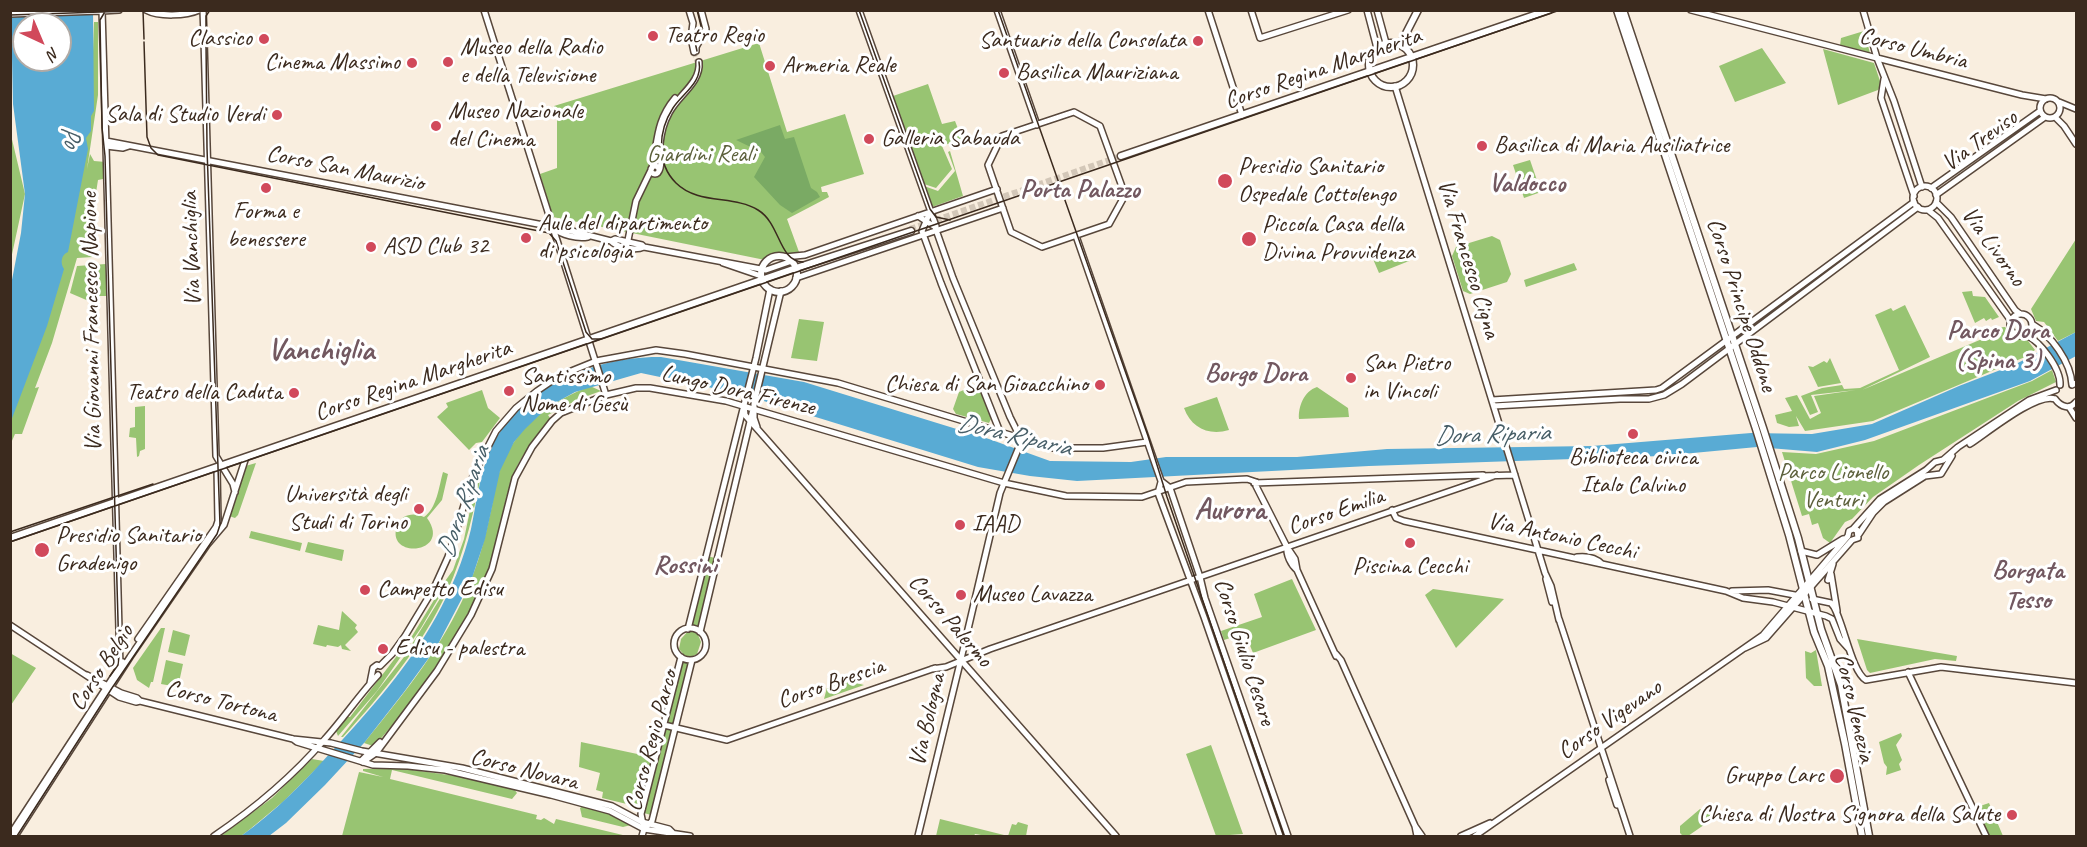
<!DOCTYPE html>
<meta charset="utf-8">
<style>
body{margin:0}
#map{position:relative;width:2087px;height:847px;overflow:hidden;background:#f9eedf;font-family:Caveat,sans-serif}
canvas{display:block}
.frame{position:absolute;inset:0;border:12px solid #3b2a1e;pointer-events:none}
.north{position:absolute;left:12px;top:12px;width:60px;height:60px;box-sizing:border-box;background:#fff;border:2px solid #b1aaa5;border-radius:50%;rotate:136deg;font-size:16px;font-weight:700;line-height:24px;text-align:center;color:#3b2a1e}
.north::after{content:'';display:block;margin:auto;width:21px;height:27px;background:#d1495b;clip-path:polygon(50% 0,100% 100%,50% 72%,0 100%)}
</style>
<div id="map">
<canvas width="2087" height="847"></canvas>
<div class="frame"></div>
<div class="north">N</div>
</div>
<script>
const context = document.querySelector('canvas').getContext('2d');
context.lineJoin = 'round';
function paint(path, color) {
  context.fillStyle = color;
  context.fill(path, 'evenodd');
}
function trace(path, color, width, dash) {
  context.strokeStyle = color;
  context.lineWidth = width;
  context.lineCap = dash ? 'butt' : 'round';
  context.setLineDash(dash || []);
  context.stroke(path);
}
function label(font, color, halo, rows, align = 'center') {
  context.font = font + ' Caveat,sans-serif';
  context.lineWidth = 6;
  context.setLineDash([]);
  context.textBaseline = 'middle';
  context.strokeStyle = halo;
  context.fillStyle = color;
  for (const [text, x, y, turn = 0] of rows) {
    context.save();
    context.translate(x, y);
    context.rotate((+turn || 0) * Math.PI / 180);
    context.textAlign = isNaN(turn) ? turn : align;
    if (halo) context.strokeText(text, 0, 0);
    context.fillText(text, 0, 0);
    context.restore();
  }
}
paint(new Path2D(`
 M94,22H98V95L87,169L90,154L94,161L106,162V173L103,179L98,180L95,199V223H93V257L77,258L52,343L35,388L39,387L22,434H15L11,443V409L91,109Z
 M1864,31L1870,53L1840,46L1841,38Z
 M759,43L787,132L845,114L864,174L821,187L822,192H827L829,197L787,219L799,252C787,257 777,251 765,260L553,217L540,174L557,168V117L554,106Z
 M1762,48L1786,83L1735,102L1719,66Z
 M1823,49L1874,63L1881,84L1878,90L1838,105Z
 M928,84L942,124L955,121L962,139L942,146L952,169L936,188L924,184L893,96Z
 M10,131L25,194L11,259H10Z
 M950,151L963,196L932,207L924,186L938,191L955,171L948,152Z
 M1530,160L1541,192L1524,198L1513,165Z
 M1492,236L1500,240L1511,274L1507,282L1470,294L1463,291L1452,256L1456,247Z
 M2076,239V332L2058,341L2044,322L2036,321L2031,309Z
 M1403,247L1409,261L1379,273L1373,259Z
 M1574,263L1577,270L1526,287L1524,280Z
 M106,264L107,296H98V305L70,293L77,266Z
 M1972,291L1973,296L1985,297L1999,317L1992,320L1991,318L1986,321L1984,318L1975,323L1962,292Z
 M1905,305L1930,357L1862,390L1982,339L1978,329L2005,327L2015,337H2025L2035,350L2025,357L1873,421L1805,431L1796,416L1799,426L1789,427L1777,423L1775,415L1792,411L1785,398L1797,395L1810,419L1821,413L1814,396L1856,390L1811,395L1818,412L1810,415L1801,396L1822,388L1842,385L1844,389L1860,388L1899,370L1875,315L1891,308L1893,311Z
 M799,319L824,322L817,361L791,358Z
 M1830,358L1841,383L1818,387L1808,366L1813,367L1824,361L1827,363Z
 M2052,370L2056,382L2018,401L1919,465L1873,497L1852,519L1845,522L1830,543L1823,538L1818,523L1812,525L1809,514L1802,516L1782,452L1816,454L1874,441L2032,381Z
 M978,384L991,419L989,423L956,414L953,409L959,392Z
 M590,386L601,391L579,399L548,415L550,418C536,437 518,458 511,481C500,517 496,555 481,591C457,647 417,697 378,742L373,746L364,743C400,698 437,654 462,601C474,575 483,548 489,519C494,500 495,480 503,462C519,424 553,401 590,386Z
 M1317,387L1348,408L1349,417L1299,419C1298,407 1304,391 1317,387Z
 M482,390L488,408L500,418L482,442L476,443L469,450L437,417L448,407L446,403Z
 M1217,397L1229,430C1209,436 1191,428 1184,408Z
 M145,406V449L140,451L139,456L137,457L136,438L129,437L130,428L135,427V407Z
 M256,463L238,515L235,518L229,516L242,467Z
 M483,465C475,508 465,552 447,592C422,646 383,693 343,737H341L404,657L441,597L443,584L453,570L464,539L473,496Z
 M443,472L448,474L442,500L427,518C453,554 385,560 397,526C401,514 414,512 424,517C437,508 439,486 443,472Z
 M251,531L302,543L300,551L249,538Z
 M308,542L344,550L342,561L305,552Z
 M707,556L715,558L698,628L691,626Z
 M1292,579L1316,630L1253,653L1245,633L1224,640L1221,631L1262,617L1254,594Z
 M440,581L441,594L421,628L377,691L338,736L336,731L347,717H350L412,636L434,600Z
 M1433,589L1504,599L1456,648L1425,595Z
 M342,611L357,625L355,628L358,632L345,645L351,651L342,649L341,645L338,647L327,645L326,647L313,644L318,625L339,630Z
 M161,628H165L153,682H151L149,688L137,680L133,668Z
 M173,630L190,635L185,656L168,652Z
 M689,630L697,632L701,642L697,654L691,657L685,656L679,649L681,639Z
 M1857,639L1957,656L1956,661L1935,659L1870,673L1867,670Z
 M1816,650L1822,686H1814L1806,678L1805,651L1811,653Z
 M10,653L36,668L11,705L10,704Z
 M166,660L183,664L178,687L161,684Z
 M682,662L689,663L673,725L667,724Z
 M830,676L864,685L824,699Z
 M666,729L672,730L651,815L644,813Z
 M1901,733L1902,736L1896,745L1902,760L1899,764L1901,770L1886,775L1887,767L1884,763L1879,742Z
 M648,738L657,740L639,807L602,798L603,792L596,790L600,773L579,767L581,742L642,755Z
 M1211,745L1243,834L1216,836L1186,754Z
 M312,759L324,761L284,801L249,830L241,836H221L272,798Z
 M398,768L478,779L514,789L517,793L512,799L392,770L390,779L537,815L536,819L541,820L544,818L554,824L556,819L627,836H342L359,772L383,777L363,771V769Z
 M1989,803L2003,836H1988L1974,808Z
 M583,806C601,810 616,815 631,825L623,827L582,817L580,808Z
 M1700,809L1707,810L1714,818L1688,836H1683L1680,833V826Z
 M940,819L1008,836L1012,824L1016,825L1018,822L1028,825L1026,836H987L975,834L974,836H936Z`), '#98c472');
paint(new Path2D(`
 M780,125L785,139L794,137L811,188L817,192L820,197L792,213L780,205L754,177L765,157L761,152L736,140Z`), '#7aaa64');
paint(new Path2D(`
 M11,11H93L94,111L91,116V131L86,138L88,149L68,252C61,255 60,263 64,269L47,326L11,421V285L21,233L25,194L13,104ZM24,24H60V60H24Z
 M2076,332V356L2030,381L1865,440L1817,452L1757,447L1661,456L1369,466L1077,481L1030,476L978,467L741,394L641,373L575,392L548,407L525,429L514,442L500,471L485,539L471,581L436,648L404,692L364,743L325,785L286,823L269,836H241C275,812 305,781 333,750C371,709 409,666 436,617C451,590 464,559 471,529C476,505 479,481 487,458C512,390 593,356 661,357L804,382L989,439L1050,461L1131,462L1166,457H1297L1387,449L1592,446L1751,433L1812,434L1872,424L1959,386L2016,364Z`), '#59abd4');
trace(new Path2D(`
 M694,52L697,62`), '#d3c7b8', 5, [5, 2.5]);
trace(new Path2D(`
 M910,229L1121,156`), '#d3c7b8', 6, [6, 3]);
const tertiary = new Path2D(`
 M146,10C159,17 186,16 199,10
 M203,10L204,37
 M484,10L606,395
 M689,10L693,23L691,38L694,52
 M859,10L936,226
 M997,10L1037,125
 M1208,10L1242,115
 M1251,10L1260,38L1348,10
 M1367,10L1377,48
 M1377,10L1386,43
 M1863,10L1877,58L2022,95L2046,99
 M102,11L119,10
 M204,40L216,456L222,466
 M696,51V47L706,29L701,10
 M1395,86L1545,573L1551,586L1559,620
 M2040 108a10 10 0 1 1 20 0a10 10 0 1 1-20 0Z
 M2059,102L2076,109
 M1074,112L1100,126L1125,195L1109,224L1042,247L1011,232L988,165L1002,136Z
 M2055,117L2064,126L2076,144
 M106,146L120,667
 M651 170a4 4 0 1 1 8 0a4 4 0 1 1-8 0Z
 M652,168C658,140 656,121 675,98
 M659,171C663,163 660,154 660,144C661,133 664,122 669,113C678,95 701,83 699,62
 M1931,188L2040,111
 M1936,195L2045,117
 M930,212L922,231L941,283L1000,432
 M918,216L935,227L953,278L1010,417L1021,439
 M1076,236L1161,481L1170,488L1200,577L1205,598L1288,836
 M627,245L636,201L651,170
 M785,257L805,255L997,189
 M796,278L1003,208
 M1492,400L1656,390L1662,388L1914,202
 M1494,406L1620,399H1649L1664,395L1682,384L1918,207
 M2069,407L2076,418
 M1481,476L1515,475
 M1161,482L1158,493L1204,617L1280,836
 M1256,482V486L1287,547C1286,555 1291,565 1297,570L1336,656
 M1254,483L1483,475
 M1392,510L1396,518L1404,521L1726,591L1743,598L1773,602L1826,616L1832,619L1840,639L1849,649
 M1287,547L1295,559L1297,570
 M1577,557C1586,556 1596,558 1602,564
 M1546,579L1552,602
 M1732,591L1768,590L1800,596
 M1812,599L1831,603L1834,607C1844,625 1852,672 1866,680L1941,667L2076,683
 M1559,619L1630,836
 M674 644a16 16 0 1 1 32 0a16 16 0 1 1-32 0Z
 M688,629L744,405
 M700,632L753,409
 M1336,654L1341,660L1415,826L1422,836
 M961,659L1000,493L1019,447L1021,439
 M932,669L946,667L990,649L1497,475
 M1908,672L1986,836
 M370,683L373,668L377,665L380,666L392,654L405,636L434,588L448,557L473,476L496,431L516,408L537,391L559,376L596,361L656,350L685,354L838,383L1053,448H1103L1147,442
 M664,725L727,740L935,668
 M361,761L380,742
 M363,762L376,753L437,671L471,615L492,569L515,478L532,447L552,421L561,413L606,395L636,388H650L726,401L1004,483L1066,496L1142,497L1186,482L1247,479L1256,482
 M1609,780L1617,805
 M647,826L652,821L692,660
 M1415,826L1417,836
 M214,836C254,809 293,776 325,739C344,718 359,695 378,675
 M642,836L644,829L641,814L681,657`);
const secondary = new Path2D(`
 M102,10L106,146L123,148L129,146
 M1691,10L1877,58L1894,101L1922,187
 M10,14L102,11
 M1884,79L1881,98L1914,196
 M106,141L564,229L611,241L615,239L642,245L644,247L766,270L792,261
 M1913 198a12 12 0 1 1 24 0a12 12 0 1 1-24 0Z
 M1936,202L1951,217L2015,310L2020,314
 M1928,210L1938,218L2011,321
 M553,228C562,235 577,239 588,237
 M611,241C617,248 636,251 644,247
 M723,263L761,276
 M770,289L756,358L744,405L745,415L1116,836
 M2010 325a11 11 0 1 1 22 0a11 11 0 1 1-22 0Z
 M2032,324C2051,335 2071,362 2072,385L2076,383
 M2026,335C2040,341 2061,369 2060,385
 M2055,399C2061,407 2070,410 2076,402
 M757,427L754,418V404L781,291
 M1970,444C1987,433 2037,392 2055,399
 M222,466L233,484L235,492
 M1853,529L1880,499L1926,470L1935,462L1943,460L1958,447L2029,400L2056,390
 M1859,534L1873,513L1884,502L1925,476L1941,474L1952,456
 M1801,551L1817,555L1843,539
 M1831,574L1837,611
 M1828,580L1833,564
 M10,625L119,697L136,702L140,701
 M138,639L216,527L218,521L217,468
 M87,675L121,693L137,698L140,701L293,739L331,743L362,751L462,768L612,806L642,822L669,829L673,833
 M293,739L297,742L373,765L408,766L445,770L551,795L610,811L644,829L690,836
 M10,835L123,662
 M15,836L130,657L207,545L224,525L246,457
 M918,836L961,659
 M1461,836L1490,823
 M1475,836L1763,635L1848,536L1849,531L1853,529L1857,530L1858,538L1852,540L1766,638L1745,648`);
const primary = new Path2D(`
 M1617,10L1756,429L1789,535L1814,632L1828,666L1845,744L1862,836
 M1623,10L1763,428L1798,538L1821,629L1841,685L1869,836
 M1369 65a22 22 0 1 1 44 0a22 22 0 1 1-44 0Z
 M1400,45L1418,10
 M1121,156L1549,10
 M761 274a18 18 0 1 1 36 0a18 18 0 1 1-36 0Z
 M10,538L796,268L911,231`);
trace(tertiary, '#58473b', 8);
trace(secondary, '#58473b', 8);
trace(primary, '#58473b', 9);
trace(tertiary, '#fff', 5);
trace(secondary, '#fff', 5);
trace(primary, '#fff', 6);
trace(new Path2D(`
 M106,10L100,20L102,128L105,156L119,656L118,665L110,676
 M143,10L144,39
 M859,10L930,209L936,217L950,220
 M998,10L1148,436L1167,497L1284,836
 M10,15L161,10
 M206,36V16L210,10
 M144,42L147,137L151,148L158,155L549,233L556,241L586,332L592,339H601
 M697,51L695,42L701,26L697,10
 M699,62C703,82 683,93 673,108C658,131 656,163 676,183C698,205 734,195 758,210C781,224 778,261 803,262
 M10,532L153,484
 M10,542L1560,10
 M17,836L112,688L217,534L220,525L207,148L206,40`), '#3b2a1e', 1.5);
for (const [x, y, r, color] of [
 [653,36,6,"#d1495b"],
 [264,39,6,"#d1495b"],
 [1198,41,6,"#d1495b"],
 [448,62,6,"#d1495b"],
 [412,63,6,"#d1495b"],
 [770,66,6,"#d1495b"],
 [1004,73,6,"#d1495b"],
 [277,115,6,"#d1495b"],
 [436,126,6,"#d1495b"],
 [869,139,6,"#d1495b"],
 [1482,146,6,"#d1495b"],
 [1225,181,8,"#d1495b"],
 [266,188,6,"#d1495b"],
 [526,238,6,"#d1495b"],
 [1249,239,8,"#d1495b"],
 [371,247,6,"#d1495b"],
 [1351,378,6,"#d1495b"],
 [1100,385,6,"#d1495b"],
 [509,391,6,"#d1495b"],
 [294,393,6,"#d1495b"],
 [1633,434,6,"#d1495b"],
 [419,509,6,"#d1495b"],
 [960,525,6,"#d1495b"],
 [1410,543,6,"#d1495b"],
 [42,550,8,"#d1495b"],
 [365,590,6,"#d1495b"],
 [961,595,6,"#d1495b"],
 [383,649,6,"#d1495b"],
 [1837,776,8,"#d1495b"],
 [2012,815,6,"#d1495b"]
]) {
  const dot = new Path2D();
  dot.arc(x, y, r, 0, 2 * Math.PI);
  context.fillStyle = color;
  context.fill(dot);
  trace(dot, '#fff', 2);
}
label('24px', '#3b2a1e', '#fff', [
 ["Teatro Regio",665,36],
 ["Classico",252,39,"right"],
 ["Santuario della Consolata",1186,41,"right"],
 ["Museo della Radio",460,48],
 ["e della Televisione",460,76],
 ["Cinema Massimo",400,63,"right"],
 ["Armeria Reale",782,66],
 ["Basilica Mauriziana",1016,73],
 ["Museo Nazionale",448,112],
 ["del Cinema",448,140],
 ["Sala di Studio Verdi",265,115,"right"],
 ["Galleria Sabauda",881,139],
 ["Basilica di Maria Ausiliatrice",1494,146],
 ["Presidio Sanitario",1238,167],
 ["Ospedale Cottolengo",1238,195],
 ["Forma e",266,212,"center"],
 ["benessere",266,240,"center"],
 ["Aule del dipartimento",538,224],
 ["di psicologia",538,252],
 ["Piccola Casa della",1262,225],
 ["Divina Provvidenza",1262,253],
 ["ASD Club 32",383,247],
 ["San Pietro",1363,364],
 ["in Vincoli",1363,392],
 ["Santissimo",521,377],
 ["Nome di Gesù",521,405],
 ["Chiesa di San Gioacchino",1088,385,"right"],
 ["Teatro della Caduta",282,393,"right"],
 ["Biblioteca civica",1633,458,"center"],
 ["Italo Calvino",1633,486,"center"],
 ["Università degli",407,495,"right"],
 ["Studi di Torino",407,523,"right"],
 ["IAAD",972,525],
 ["Presidio Sanitario",56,536],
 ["Gradenigo",56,564],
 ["Piscina Cecchi",1410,567,"center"],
 ["Campetto Edisu",377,590],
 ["Museo Lavazza",973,595],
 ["Edisu - palestra",395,649],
 ["Gruppo Larc",1824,776,"right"],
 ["Chiesa di Nostra Signora della Salute",2000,815,"right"]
], 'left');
label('24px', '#3b2a1e', '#fff', [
 ["Corso Umbria",1913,49,14],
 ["Corso Regina Margherita",1323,69,-19],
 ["Via Treviso",1980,141,-36],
 ["Corso San Maurizio",345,169,11],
 ["Via Livorno",1993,247,54],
 ["Via Vanchiglia",192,249,-92],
 ["Via Francesco Cigna",1468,259,73],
 ["Corso Principe Oddone",1741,305,72],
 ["Via Giovanni Francesco Napione",92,322,-91],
 ["Corso Regina Margherita",413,381,-19],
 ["Lungo Dora Firenze",738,391,13],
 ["Corso Emilia",1336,512,-19],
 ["Via Antonio Cecchi",1562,537,12],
 ["Corso Palermo",950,621,49],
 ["Corso Giulio Cesare",1244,652,72],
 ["Corso Belgio",102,668,-57],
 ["Corso Brescia",831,684,-19],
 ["Corso Tortona",221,702,14],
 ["Corso Venezia",1854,708,77],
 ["Via Bologna",928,720,-77],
 ["Corso Vigevano",1610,720,-35],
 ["Corso Regio Parco",652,741,-75],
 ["Corso Novara",524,770,14]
]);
label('24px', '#5c603b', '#fff', [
 ["Giardini Reali",701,155],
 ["Parco Lionello",1833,473],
 ["Venturi",1833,501]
]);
label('italic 26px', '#475e67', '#fff', [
 ["Po",70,136,82],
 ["Dora Riparia",1492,435,-2],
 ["Dora Riparia",1014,436,13],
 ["Dora Riparia",464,502,-71]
]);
label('bold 26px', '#725860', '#fff', [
 ["Valdocco",1527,184],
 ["Porta Palazzo",1080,190],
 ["Parco Dora",1998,331],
 ["(Spina 3)",1998,361],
 ["Borgo Dora",1256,374],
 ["Rossini",685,566],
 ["Borgata",2028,571],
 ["Tesso",2028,601]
]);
label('bold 30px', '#725860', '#fff', [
 ["Vanchiglia",321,351],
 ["Aurora",1230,511]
]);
</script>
